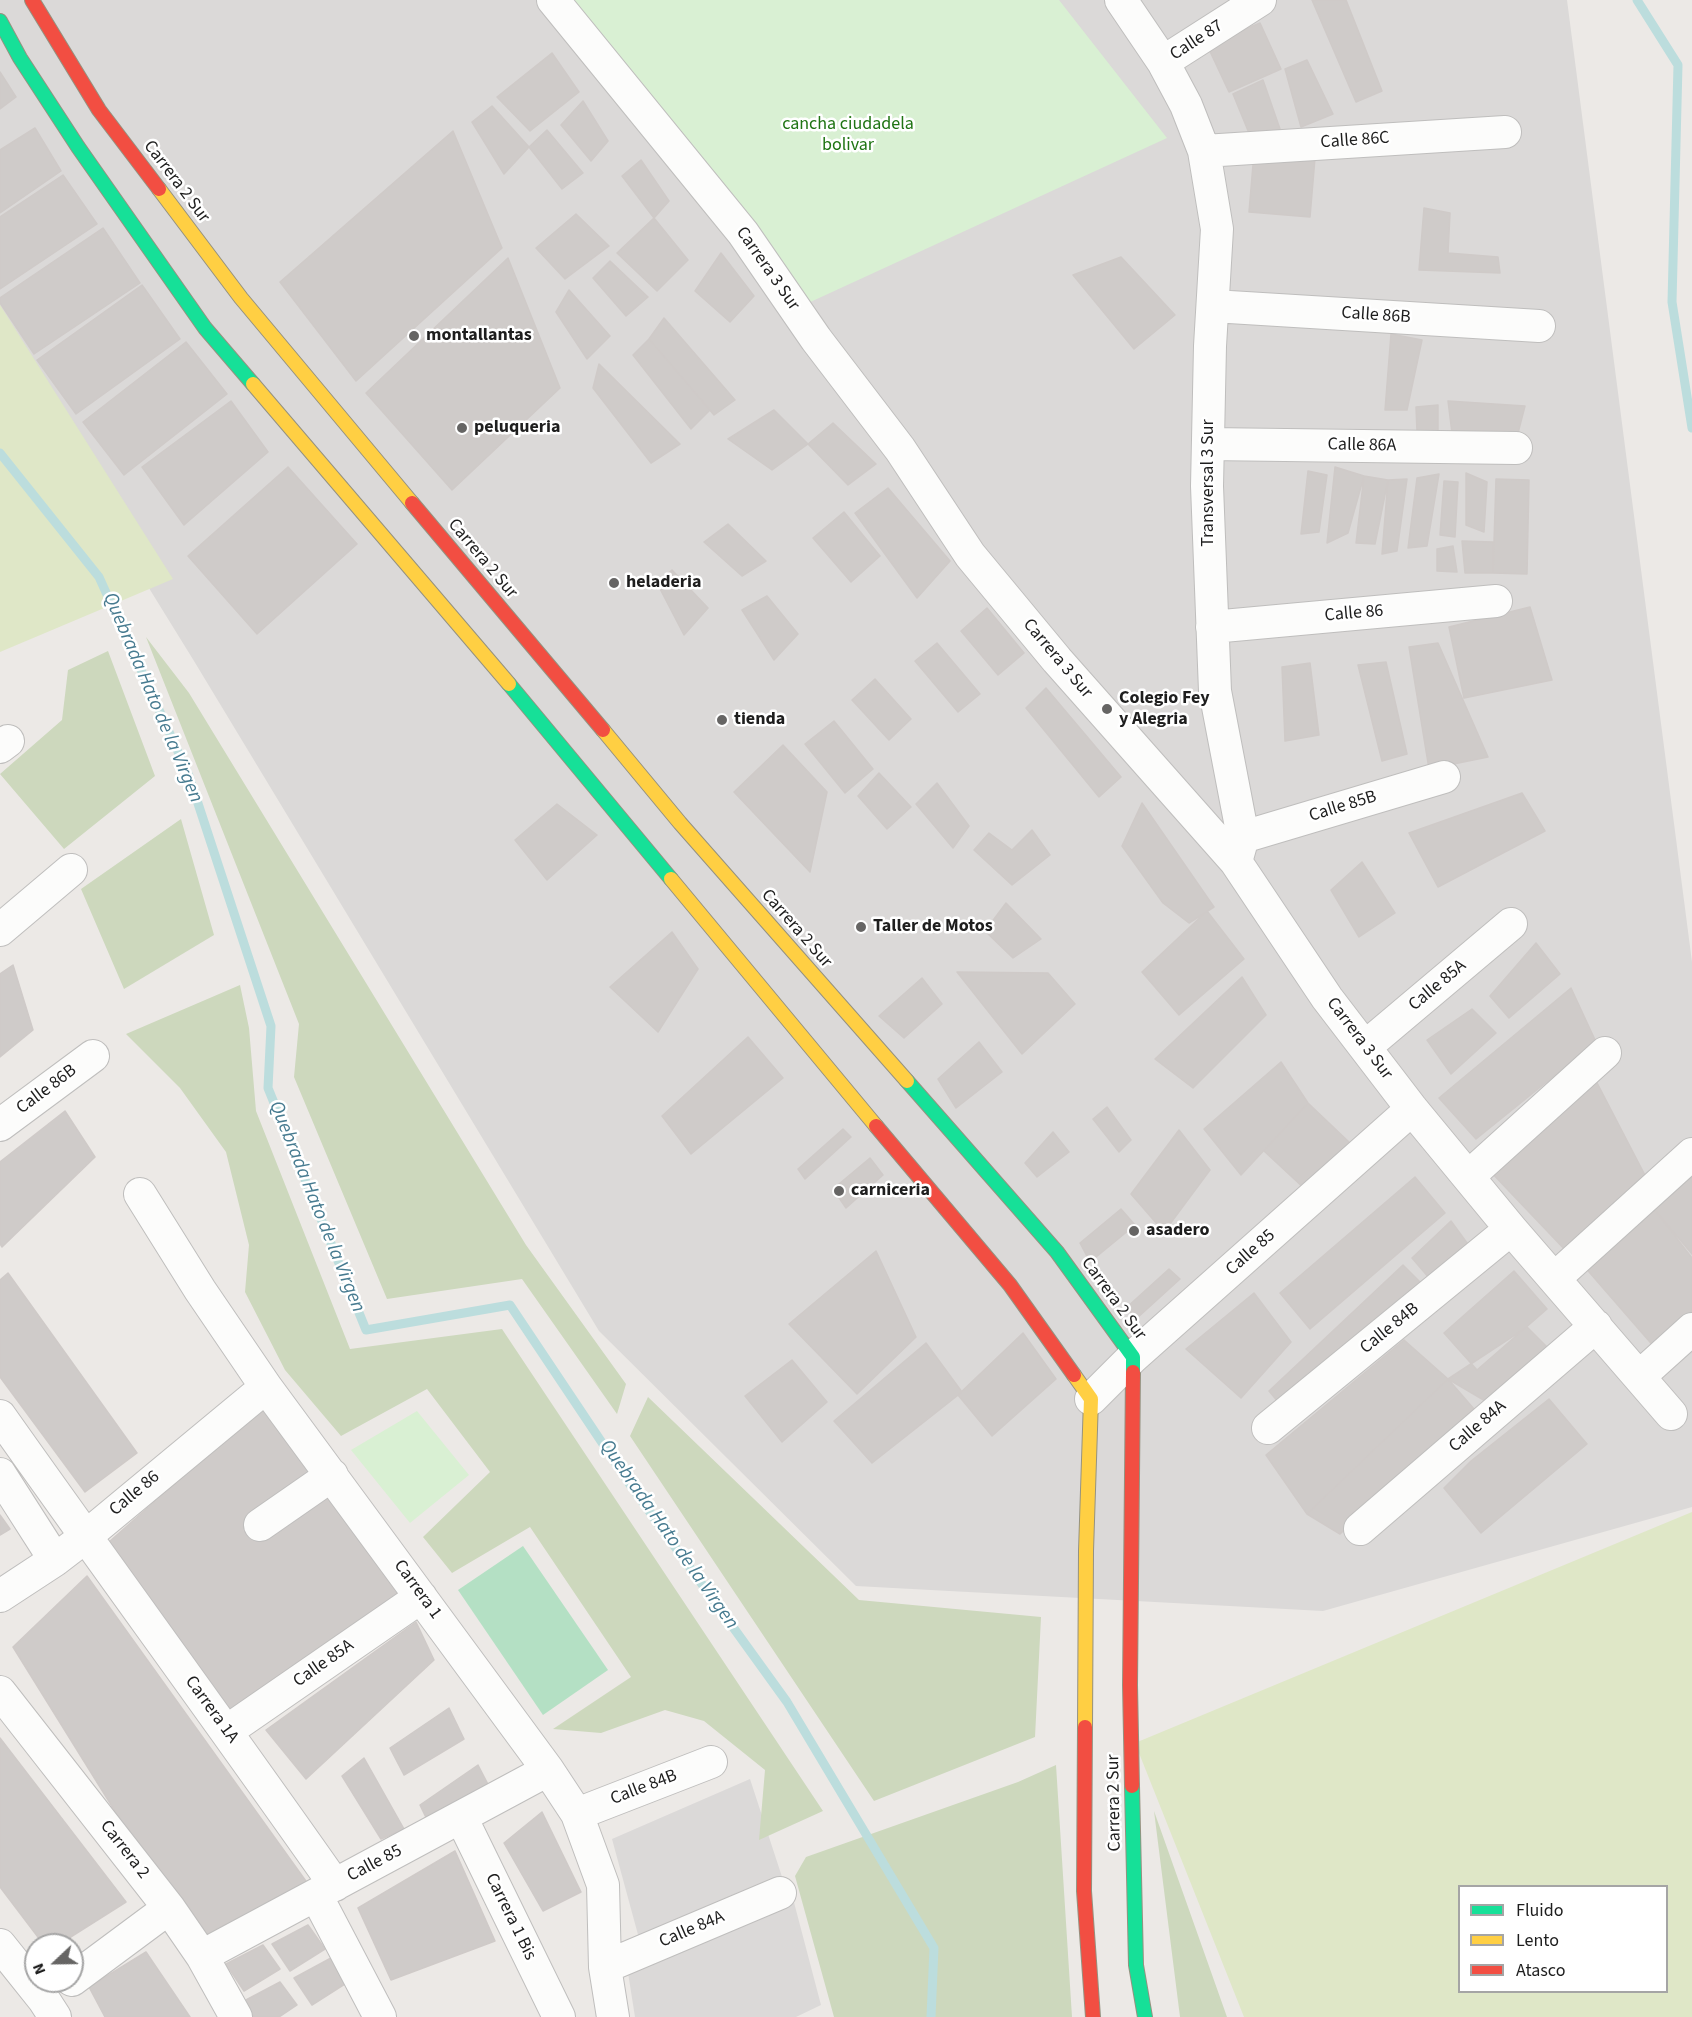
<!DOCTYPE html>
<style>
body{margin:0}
#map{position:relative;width:1692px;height:2017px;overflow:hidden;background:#ece9e6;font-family:"Source Sans 3",sans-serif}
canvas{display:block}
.legend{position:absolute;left:1458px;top:1885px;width:210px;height:108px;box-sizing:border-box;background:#fff;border:2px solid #a5a5a5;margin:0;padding:8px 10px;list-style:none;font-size:18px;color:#1e1e1e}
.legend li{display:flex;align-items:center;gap:12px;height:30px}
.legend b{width:30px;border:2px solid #a5a5a5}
.north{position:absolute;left:24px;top:1933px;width:60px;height:60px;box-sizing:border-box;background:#fff;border:2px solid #a5a5a5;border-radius:50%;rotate:248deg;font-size:16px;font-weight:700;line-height:24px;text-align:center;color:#1e1e1e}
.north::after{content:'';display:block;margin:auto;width:21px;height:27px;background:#666564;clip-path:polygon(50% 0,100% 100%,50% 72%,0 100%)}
</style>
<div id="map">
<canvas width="1692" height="2017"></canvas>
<ul class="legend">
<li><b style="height:8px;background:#16e098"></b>Fluido</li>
<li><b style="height:8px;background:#ffcf43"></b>Lento</li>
<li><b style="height:8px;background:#f24e42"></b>Atasco</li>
</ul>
<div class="north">N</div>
</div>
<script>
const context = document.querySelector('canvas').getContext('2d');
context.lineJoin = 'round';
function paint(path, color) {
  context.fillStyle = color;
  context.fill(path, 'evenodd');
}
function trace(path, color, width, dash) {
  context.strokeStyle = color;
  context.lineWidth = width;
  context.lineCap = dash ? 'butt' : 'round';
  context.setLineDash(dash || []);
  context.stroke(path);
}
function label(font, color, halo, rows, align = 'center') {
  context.font = font + ' "Source Sans 3",sans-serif';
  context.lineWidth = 5;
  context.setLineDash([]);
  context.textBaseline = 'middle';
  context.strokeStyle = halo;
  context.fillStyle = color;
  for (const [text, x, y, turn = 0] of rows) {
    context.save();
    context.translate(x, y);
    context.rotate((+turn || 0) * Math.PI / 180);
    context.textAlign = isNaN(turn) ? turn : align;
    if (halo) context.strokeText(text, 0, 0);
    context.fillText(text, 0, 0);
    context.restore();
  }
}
paint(new Path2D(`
 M0,0H1567L1692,962V1507L1323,1611L856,1586L599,1331L194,661L0,347Z
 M750,1779L784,1883L640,1942L612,1839Z
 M791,1891L821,2005L796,2017H635L626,1960Z`), '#dbd9d8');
paint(new Path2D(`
 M0,305L173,579L0,652Z
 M1692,1512V2017H1244L1135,1743ZM1460,1886H1666V1992H1460Z`), '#dfe7c7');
paint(new Path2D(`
 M146,637L189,693L526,1245L626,1384L617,1414L522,1279L387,1299L294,1077L299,1024Z
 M108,651L155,776L64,849L0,774L62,720L68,670Z
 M181,819L214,935L124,989L81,889Z
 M240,985L249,1028L256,1111L350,1349L502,1329L823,1811L759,1840L765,1770L704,1721L665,1710L601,1733L553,1729L631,1677L530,1527L452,1573L423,1537L490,1472L427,1389L341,1436L285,1370L245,1292L249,1245L226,1152L180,1088L126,1034Z
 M648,1397L859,1600L1041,1617L1035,1737L874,1801L630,1436Z
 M1056,1765L1072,2017H834L795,1876L806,1857L1018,1782Z
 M1154,1811L1227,2017H1180Z`), '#cdd8bd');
paint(new Path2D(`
 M562,0H1059L1167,138L806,304Z
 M417,1411L469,1475L410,1523L351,1450Z`), '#d9f0d3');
paint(new Path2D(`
 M523,1546L608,1670L543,1715L458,1590Z`), '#b4e0c4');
trace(new Path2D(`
 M1637,0L1678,65L1672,302L1692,428
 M0,453L99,577L189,776L271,1026L268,1088L366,1330L510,1305L629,1483L787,1702L934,1948L931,2017`), '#bcdddd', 9);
const building = new Path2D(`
 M1312,0H1346L1382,91L1356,102Z
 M1260,23L1281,69L1229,92L1207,45Z
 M552,53L579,92L530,131L497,97Z
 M1307,60L1333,114L1301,127L1285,69Z
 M0,72L16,97L0,109Z
 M1263,80L1280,129L1251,138L1233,94Z
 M583,101L608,141L591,161L561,125Z
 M492,106L529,147L504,174L472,122Z
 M35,128L61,171L0,213V150Z
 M547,130L583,173L562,189L529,147Z
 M453,131L502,248L356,381L280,282Z
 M1254,153L1315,158L1310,217L1249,212Z
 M641,160L669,201L654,218L622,176Z
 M63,175L97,224L0,289V217Z
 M1424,208L1450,213L1448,253L1498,257L1500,273L1419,270Z
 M576,214L609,246L565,279L536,248Z
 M654,218L688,260L657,291L617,253Z
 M103,228L140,283L34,354L0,303V298Z
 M721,253L754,296L730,322L695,291Z
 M1121,257L1175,315L1134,349L1073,275Z
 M508,258L560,388L452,490L366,393Z
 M610,261L648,297L626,316L593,278Z
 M142,285L180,339L76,414L37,360Z
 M569,290L610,336L587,359L556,312Z
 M664,318L735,400L714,415L649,339Z
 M1391,334L1422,340L1407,410H1385Z
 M649,339L710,410L691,429L633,355Z
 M186,342L227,394L124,475L83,422Z
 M599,364L680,444L651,463L593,388Z
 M231,401L268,452L184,525L142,467Z
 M1448,401L1525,406L1518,433H1452Z
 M1438,405V431L1417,432L1416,407Z
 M774,410L808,444L772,470L728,439Z
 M833,423L876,464L848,485L808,444Z
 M288,467L357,544L257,634L188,556Z
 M1335,467L1364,476L1348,533L1327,543Z
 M1308,471L1327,475L1319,532L1301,534Z
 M1466,473L1487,482L1484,532L1466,525Z
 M1439,474L1427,546L1408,548L1417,478Z
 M1364,476L1388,480L1375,544L1356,543Z
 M1407,479L1397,551L1382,554L1388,480Z
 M1496,479L1529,480L1527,574L1493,573Z
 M1444,481L1458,482L1455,537L1440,535Z
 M888,488L950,561L917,598L855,513Z
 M844,512L880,556L851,582L813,538Z
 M728,524L766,561L742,576L704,542Z
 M1462,541L1493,542V573H1465Z
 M1453,546L1457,572L1437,571V549Z
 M672,570L708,608L684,635L657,583Z
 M767,596L798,634L774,660L742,610Z
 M1530,607L1552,680L1464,698L1449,627Z
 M987,608L1024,653L998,675L961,631Z
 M937,643L980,694L958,712L915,661Z
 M1438,643L1488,757L1429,769L1409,647Z
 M1386,662L1407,754L1382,761L1358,665Z
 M1310,663L1319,735L1285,741L1282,667Z
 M875,679L911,719L889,740L852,700Z
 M1046,688L1121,777L1099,797L1026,708Z
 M834,721L873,769L845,793L805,744Z
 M783,745L827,792L810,872L734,792Z
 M879,773L911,807L887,829L858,796Z
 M937,783L969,826L953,848L916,804Z
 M1522,793L1545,831L1438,887L1409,833Z
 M1142,803L1214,907L1189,923L1163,903L1122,846Z
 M557,804L597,835L547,880L515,840Z
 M1032,830L1050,855L1012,885L974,850L989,833L1012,850Z
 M1362,862L1395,913L1359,937L1331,890Z
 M1006,903L1041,939L1013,958L985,931Z
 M1207,911L1244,959L1179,1015L1142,972Z
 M672,932L698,969L658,1032L610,987Z
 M1536,943L1560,974L1509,1018L1490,996Z
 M13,965L33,1030L0,1057V974Z
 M957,972L1048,973L1075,1004L1022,1054Z
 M1242,977L1266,1015L1193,1088L1155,1059Z
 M922,978L942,1004L904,1038L879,1016Z
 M1571,988L1596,1042L1476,1139L1439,1098Z
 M1472,1009L1496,1033L1451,1074L1427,1040Z
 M748,1037L783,1078L691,1154L662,1116Z
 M979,1042L1002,1072L956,1108L938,1079Z
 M1281,1062L1308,1103L1241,1175L1204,1129Z
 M1594,1077L1648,1181L1569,1254L1489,1170Z
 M1308,1103L1350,1143L1306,1190L1264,1151Z
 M1107,1107L1131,1140L1119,1152L1093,1119Z
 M65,1111L95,1157L2,1247L0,1244V1162Z
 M843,1129L851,1137L805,1179L798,1169Z
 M1179,1130L1210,1170L1164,1232L1131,1194Z
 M1053,1132L1069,1152L1037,1177L1025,1163Z
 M870,1158L883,1175L846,1208L833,1189Z
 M1415,1177L1445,1213L1310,1329L1280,1293Z
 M1692,1177V1254L1650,1204Z
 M1650,1204L1692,1258V1316L1656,1349L1583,1265Z
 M1121,1209L1135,1225L1090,1262L1080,1243Z
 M1451,1221L1470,1247L1455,1262L1448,1258L1430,1279L1412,1258Z
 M876,1251L916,1337L857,1394L789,1324Z
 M1403,1265L1422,1284L1284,1409L1269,1391Z
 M1169,1269L1180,1279L1136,1319L1126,1308Z
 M1514,1271L1547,1309L1477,1370L1444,1333Z
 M8,1273L137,1453L85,1492L0,1377V1280Z
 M1254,1293L1291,1342L1241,1398L1186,1349Z
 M1527,1327L1550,1350L1487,1402L1448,1379Z
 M1023,1333L1056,1379L992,1436L958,1395Z
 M1404,1340L1448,1379L1307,1514L1266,1455Z
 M926,1343L962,1392L872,1463L834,1421Z
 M792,1360L827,1402L782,1442L745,1396Z
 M1448,1379L1474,1409L1340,1534L1307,1514Z
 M1549,1399L1587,1444L1481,1533L1444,1488L1471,1461Z
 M267,1402L320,1474L245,1527L254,1540L332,1490L407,1587L232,1713L109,1542Z
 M0,1515L10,1529L0,1535Z
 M87,1576L308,1884L195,1940L13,1647Z
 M416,1622L434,1660L306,1779L266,1730Z
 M449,1708L464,1739L404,1775L390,1748Z
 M0,1738L126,1902L58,1945H44L0,1887Z
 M364,1758L404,1829L381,1839L342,1776Z
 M478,1765L493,1794L432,1830L420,1805Z
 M542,1812L581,1892L543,1911L504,1843Z
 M455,1851L495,1941L391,1980L358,1908Z
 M308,1925L325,1949L290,1971L272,1944Z
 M263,1945L280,1969L244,1991L226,1964Z
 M146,1952L190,2017H105L89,1987Z
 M331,1958L348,1982L312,2005L294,1978Z
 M280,1982L297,2005L279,2017H254L244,2001Z`);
paint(building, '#cfcbc9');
trace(building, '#cfcac8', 1.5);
const street = new Path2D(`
 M553,0L743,233L816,339L900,449L970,555L1057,660L1236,862L1327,998L1412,1109L1511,1229L1671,1414
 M1121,0L1163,62L1186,105L1204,151L1217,229L1210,346L1207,486L1215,691L1243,837L1236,862
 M1163,62L1260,0
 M1204,151L1505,132
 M1213,306L1539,326
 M1208,444L1516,448
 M1212,627L1496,601
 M0,747L8,741
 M1243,837L1444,777
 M0,930L71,870
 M1365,1047L1511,924
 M0,1125L93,1056
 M1469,1176L1605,1053
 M140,1194L200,1290L266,1387L548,1770L577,1814L603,1885L605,1967L613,2017
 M1555,1278L1692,1154
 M1640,1376L1692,1329
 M1091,1399L1133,1357L1412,1109
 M0,1416C111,1573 225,1728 335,1885
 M1268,1428L1511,1229
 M0,1474L55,1560
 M260,1525L332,1475
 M1360,1529L1596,1326
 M0,1596L55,1560L85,1537L266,1387
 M0,1692L169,1908L202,1956L236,2017
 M227,1731L421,1597
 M577,1814L711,1762
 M461,1817L559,2017
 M316,1895L380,2017
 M0,1945L44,2000L55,2017
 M202,1956L548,1770
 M605,1967L780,1893
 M72,1980L169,1908`);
const fast = new Path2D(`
 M0,21L20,58L78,147L205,328L253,384
 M509,684L671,879
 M907,1081L1057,1252L1133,1357V1372
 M1132,1786L1136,1965L1145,2017`);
const slow = new Path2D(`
 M159,189L241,298L412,503
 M253,384L509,684
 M603,730L680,823L907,1081
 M671,879L876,1126
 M1074,1375L1091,1399L1086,1551L1085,1727`);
const jam = new Path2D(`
 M32,0L99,110L159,189
 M412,503L603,730
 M876,1126L1010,1285L1074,1375
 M1085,1727L1084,1891L1093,2017
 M1132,1786L1130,1685L1133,1372`);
trace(street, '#bfbebd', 34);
trace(fast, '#959280', 16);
trace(slow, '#959280', 16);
trace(jam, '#959280', 16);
trace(street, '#fcfcfb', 32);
trace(fast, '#16e098', 14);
trace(slow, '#ffcf43', 14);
trace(jam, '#f24e42', 14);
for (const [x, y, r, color] of [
 [414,336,6,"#666564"],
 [462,428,6,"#666564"],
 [614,583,6,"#666564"],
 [1107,709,6,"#666564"],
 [722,720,6,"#666564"],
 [861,927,6,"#666564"],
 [839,1191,6,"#666564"],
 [1134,1231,6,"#666564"]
]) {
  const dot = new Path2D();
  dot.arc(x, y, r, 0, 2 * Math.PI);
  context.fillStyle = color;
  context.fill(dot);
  trace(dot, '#fff', 2);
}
label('18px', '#1e1e1e', '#fff', [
 ["Calle 87",1197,41,-33],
 ["Calle 86C",1355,141,-4],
 ["Carrera 2 Sur",176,182,53],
 ["Carrera 3 Sur",767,269,55],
 ["Calle 86B",1376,316,4],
 ["Calle 86A",1362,446,1],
 ["Transversal 3 Sur",1209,483,-90],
 ["Carrera 2 Sur",482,559,50],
 ["Calle 86",1354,614,-5],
 ["Carrera 3 Sur",1057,659,50],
 ["Calle 85B",1343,807,-17],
 ["Carrera 2 Sur",796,929,49],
 ["Calle 85A",1438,986,-40],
 ["Carrera 3 Sur",1359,1039,53],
 ["Calle 86B",47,1090,-37],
 ["Calle 85",1251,1253,-42],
 ["Carrera 2 Sur",1113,1299,54],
 ["Calle 84B",1390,1329,-39],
 ["Calle 84A",1478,1427,-41],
 ["Calle 86",135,1494,-40],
 ["Carrera 1",417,1590,54],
 ["Calle 85A",324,1664,-35],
 ["Carrera 1A",211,1710,54],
 ["Calle 84B",644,1788,-21],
 ["Carrera 2 Sur",1115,1803,-91],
 ["Carrera 2",124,1850,52],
 ["Calle 85",375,1864,-28],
 ["Carrera 1 Bis",510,1917,64],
 ["Calle 84A",692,1930,-23]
]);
label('18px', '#1f7413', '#fff', [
 ["cancha ciudadela",848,125],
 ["bolivar",848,146]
]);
label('bold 18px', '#1e1e1e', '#fff', [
 ["montallantas",426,336],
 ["peluqueria",474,428],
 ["heladeria",626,583],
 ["Colegio Fey",1119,699],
 ["y Alegria",1119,720],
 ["tienda",734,720],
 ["Taller de Motos",873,927],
 ["carniceria",851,1191],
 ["asadero",1146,1231]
], 'left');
label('italic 20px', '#477b90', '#fff', [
 ["Quebrada Hato de la Virgen",152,698,67],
 ["Quebrada Hato de la Virgen",316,1207,68],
 ["Quebrada Hato de la Virgen",668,1535,55]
]);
</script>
